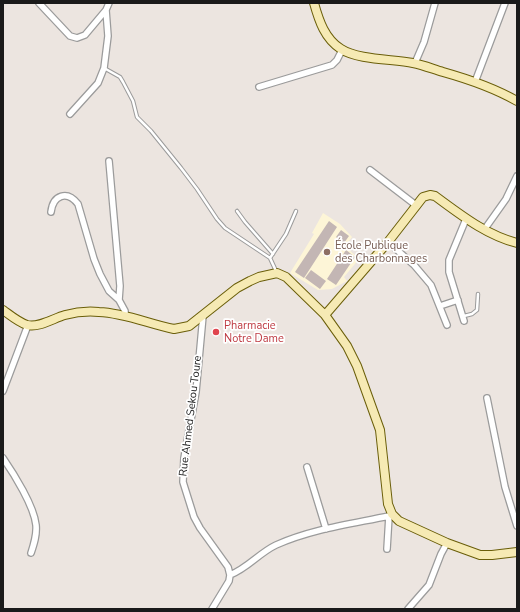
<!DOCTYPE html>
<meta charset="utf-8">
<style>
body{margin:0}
#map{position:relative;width:520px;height:612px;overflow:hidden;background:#ece5e0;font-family:"Nunito Sans",sans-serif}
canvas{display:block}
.frame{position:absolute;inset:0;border:4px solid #1a1a1a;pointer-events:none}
</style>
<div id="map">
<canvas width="520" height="612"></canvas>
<div class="frame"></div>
</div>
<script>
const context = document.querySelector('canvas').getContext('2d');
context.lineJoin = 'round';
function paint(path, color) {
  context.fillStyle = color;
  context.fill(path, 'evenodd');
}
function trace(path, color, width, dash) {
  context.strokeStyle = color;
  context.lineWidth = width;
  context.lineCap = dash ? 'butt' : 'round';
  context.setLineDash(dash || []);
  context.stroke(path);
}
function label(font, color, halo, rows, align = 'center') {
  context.font = font + ' "Nunito Sans",sans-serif';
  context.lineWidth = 3.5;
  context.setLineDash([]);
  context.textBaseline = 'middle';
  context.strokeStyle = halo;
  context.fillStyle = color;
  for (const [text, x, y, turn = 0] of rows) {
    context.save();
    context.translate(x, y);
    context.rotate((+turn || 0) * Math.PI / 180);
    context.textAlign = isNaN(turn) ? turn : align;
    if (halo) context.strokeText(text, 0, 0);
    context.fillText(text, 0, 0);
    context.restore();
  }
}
paint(new Path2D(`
 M323,213L340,224L352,237L345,246L359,259L344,277L347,281L332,289L318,290L290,273L314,234L312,233Z`), '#fdf5d7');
paint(new Path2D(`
 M329,221L337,227L304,278L295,272Z
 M341,230L349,236L344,243L336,237Z
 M346,250L355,257L336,285L327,279Z
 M311,270L326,281L320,289L305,278Z`), '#c3b6b4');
const lane = new Path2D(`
 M104,68L120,77L123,82L133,101L137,117L151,131L181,168L197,189L217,219L225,228L270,258L276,271
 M237,211L245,222L273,254
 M270,258L286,234L296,211
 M464,316L472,314L477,310L478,294`);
const street = new Path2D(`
 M39,3L70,36L77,38L85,35L106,10
 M415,63L424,42L435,3
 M475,82L505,3
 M259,87L332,65L337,60L342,50
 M70,114L98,83L104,68L108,36L106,10L109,3
 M109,161L120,286L119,300L125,311V316
 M370,170L417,206
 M51,212C53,195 67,190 78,204L94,259L100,274L109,291L119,300
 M484,230L506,199L517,176
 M388,242L414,265L431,285L447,325
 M440,306L458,300
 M203,316L196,392L184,458L183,482L194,517L200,528L228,567L230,575L229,581L212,609
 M464,321L449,272V260L466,219
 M3,391L28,325
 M487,398L505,487L517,526
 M3,458C14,474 34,506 36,525C37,535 34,544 31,553
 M307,467L326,529
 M387,549L389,516
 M230,575C248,568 259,553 276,545C312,529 351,524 389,516L392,514
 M408,609L429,585L441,554L447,543`);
const secondary = new Path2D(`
 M314,3C319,21 325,39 341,49C358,60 393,59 413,63C423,65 433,69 443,72C468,79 494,88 517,101
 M3,310C10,315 18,322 27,325C39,328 54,318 65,315C76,312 88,311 99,312C125,313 149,324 174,329L189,326L237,288L250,281L259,277L277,273L286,277L325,315L347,346L357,366L380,430L388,504L392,514L399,521L447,543L480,555H492L517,552
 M325,315L388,242L423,197L430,195L435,196C461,215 486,235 517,243`);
trace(lane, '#9b9b9b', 4.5);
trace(street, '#9b9b9b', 8);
trace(secondary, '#6a5e09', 10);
trace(lane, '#fff', 2.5);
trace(street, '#fff', 5.5);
trace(secondary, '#f6eab4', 8);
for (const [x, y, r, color] of [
 [327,252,4,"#8d6e63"],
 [216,332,4,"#e0444e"]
]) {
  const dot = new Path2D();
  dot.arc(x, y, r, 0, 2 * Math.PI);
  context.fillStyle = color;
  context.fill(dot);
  trace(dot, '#fff', 1.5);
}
label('11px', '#785e54', '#fff', [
 ["École Publique",335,246],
 ["des Charbonnages",335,259]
], 'left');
label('11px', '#be3a42', '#fff', [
 ["Pharmacie",224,326],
 ["Notre Dame",224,339]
], 'left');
label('11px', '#1a1a1a', '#fff', [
 ["Rue Ahmed Sekou Toure",191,416,-83]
]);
</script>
